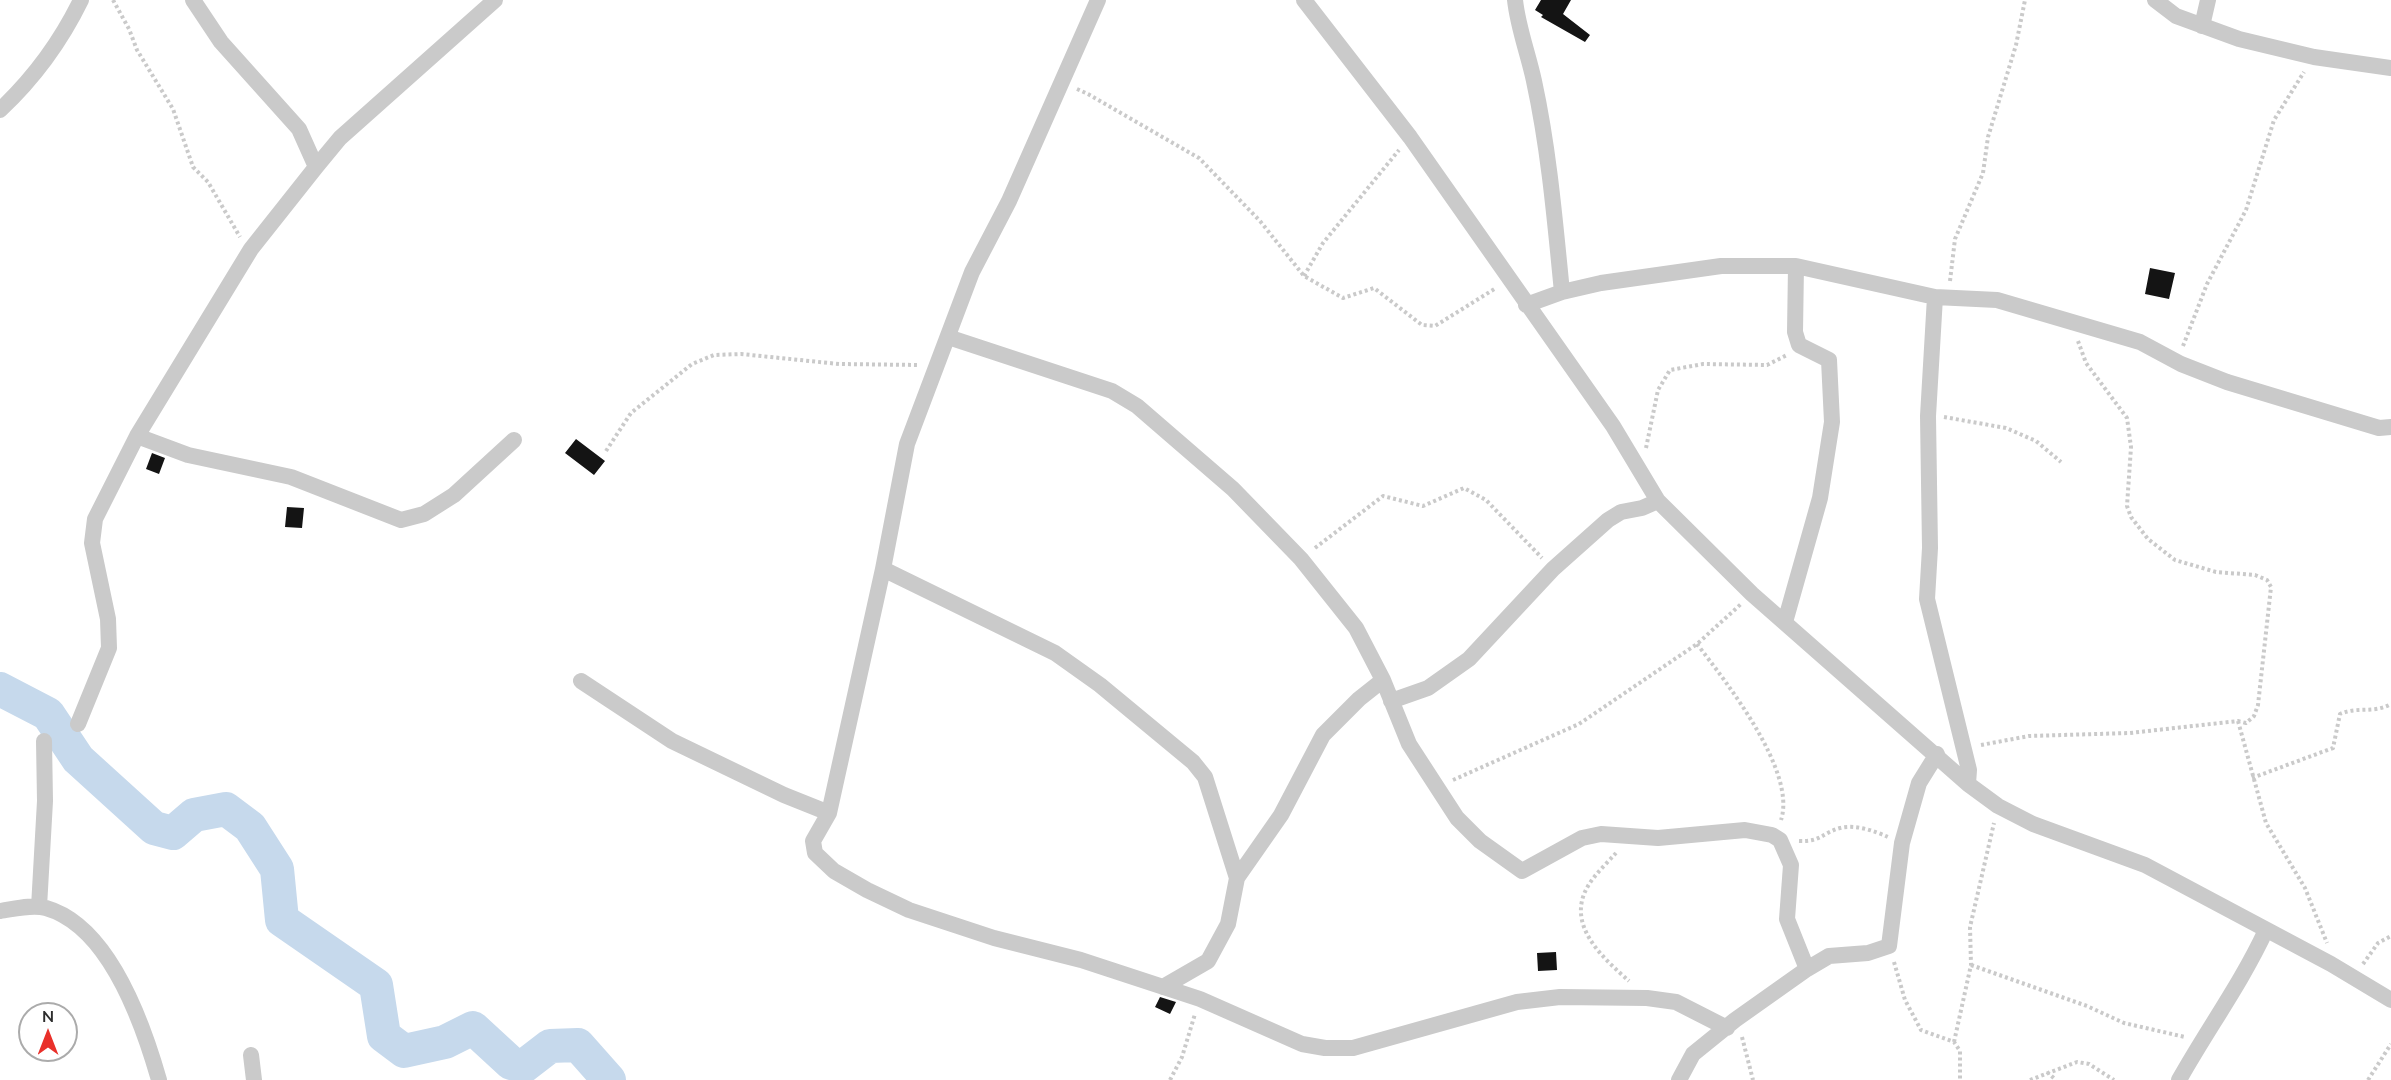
<!DOCTYPE html>
<style>
body{margin:0}
#map{position:relative;width:2391px;height:1080px;overflow:hidden;background:#fff;font-family:Mulish,sans-serif}
canvas{display:block}
.north{position:absolute;left:18px;top:1002px;width:60px;height:60px;box-sizing:border-box;background:#fff;border:2px solid #ababab;border-radius:50%;rotate:0deg;font-size:16px;font-weight:700;line-height:24px;text-align:center;color:#2d2d2d}
.north::after{content:'';display:block;margin:auto;width:21px;height:27px;background:#e9302a;clip-path:polygon(50% 0,100% 100%,50% 72%,0 100%)}
</style>
<div id="map">
<canvas width="2391" height="1080"></canvas>
<div class="north">N</div>
</div>
<script>
const context = document.querySelector('canvas').getContext('2d');
context.lineJoin = 'round';
function trace(path, color, width, dash) {
  context.strokeStyle = color;
  context.lineWidth = width;
  context.lineCap = dash ? 'butt' : 'round';
  context.setLineDash(dash || []);
  context.stroke(path);
}
function paint(path, color) {
  context.fillStyle = color;
  context.fill(path, 'evenodd');
}
trace(new Path2D(`
 M0,689L48,714L78,759L154,828L173,833L194,815L226,809L250,827L277,869L282,920L376,985L384,1036L404,1051L445,1042L473,1028L511,1063L524,1066L550,1046L578,1045L609,1080`), '#c6d9ec', 34);
paint(new Path2D(`
 M1541,0H1571L1563,14L1590,35L1585,42L1541,17L1543,15L1535,10Z
 M2150,268L2175,273L2169,299L2145,294Z
 M576,439L605,461L594,475L565,453Z
 M152,453L165,458L159,474L146,469Z
 M287,507L304,508L302,528L285,527Z
 M1556,952L1557,970L1538,971L1537,953Z
 M1160,997L1176,1002L1170,1014L1155,1007Z`), '#141414');
trace(new Path2D(`
 M113,0L129,29L137,50L173,109L193,167L208,182L240,237
 M1077,89L1088,94L1199,158L1260,221L1304,276L1343,298L1374,288L1422,325L1435,326L1496,288
 M1304,276L1323,243L1399,150
 M1950,281L1955,239L1983,173L1988,137L2016,45L2025,0
 M2183,346L2207,284L2246,210L2274,120L2304,72
 M1944,417L2006,428L2036,441L2061,462
 M1646,448L1658,390L1670,370L1703,364L1767,365L1787,355
 M606,451L631,413L692,364L714,355L741,354L839,364L920,365
 M1315,548L1383,496L1423,506L1464,488L1486,500L1542,558
 M1697,644C1726,682 1797,771 1781,820
 M2238,721L2266,823L2305,888L2327,943
 M1981,745L2029,736L2130,733L2238,721L2246,723L2254,716L2258,705L2271,587L2267,580L2255,575L2216,572L2175,560L2148,539L2131,517L2127,506L2131,447L2127,418L2086,363L2078,341
 M2252,778L2333,748L2340,714C2358,706 2373,714 2391,704
 M1453,780L1579,724L1697,644L1741,604
 M1799,841C1821,842 1822,833 1840,828C1855,824 1875,831 1888,837
 M1616,853C1607,863 1595,874 1588,886C1565,925 1603,958 1629,981
 M1894,962L1905,1000L1921,1030L1954,1042L1960,1051V1080
 M2363,964L2378,943L2391,936
 M1971,965L2087,1006L2124,1023L2185,1037
 M1742,1037L1753,1080
 M1954,1042L1971,965L1970,927L1994,823
 M2047,1072L2056,1080
 M1170,1080L1182,1057L1195,1014
 M2030,1080L2077,1062L2089,1064L2114,1080
 M2368,1080L2391,1044`), '#cacaca', 4, [3, 3]);
trace(new Path2D(`
 M193,0L221,42L299,129L316,167
 M1098,0L1009,201L972,272L907,444L883,569L829,813L813,841L815,853L834,871L867,890L909,910L994,938L1081,960L1200,999L1302,1044L1325,1048H1353L1517,1002L1560,997L1647,998L1676,1002L1727,1028
 M1304,0L1410,137L1613,426L1658,501L1752,594L1968,784L1998,806L2033,824L2145,865L2331,964L2391,1000
 M1515,0C1518,28 1528,53 1534,81C1549,150 1555,221 1562,292
 M2155,0L2176,16L2239,39L2314,57L2391,68
 M2202,26L2208,0
 M0,110C33,79 61,41 81,0
 M1935,297L1928,416L1930,548L1927,599L1969,770L1968,784
 M1526,305L1562,292L1601,283L1721,266H1796L1935,297L1997,300L2140,342L2181,364L2227,382L2379,428L2391,427
 M948,337L1112,391L1137,406L1233,489L1301,559L1356,628L1383,680L1409,744L1457,818L1480,841L1522,871L1582,838L1601,834L1658,838L1745,830L1772,835L1780,840L1791,865L1787,919L1807,969
 M137,436L188,455L291,477L401,520L424,514L454,495L514,440
 M883,569L1055,653L1100,685L1193,762L1205,777L1237,878
 M1785,622L1820,498L1832,422L1829,360L1799,345L1795,332L1796,266
 M581,681L672,741L784,795L829,813
 M1391,701L1428,688L1469,659L1553,569L1608,520L1621,512L1642,508L1658,501
 M78,724L109,648L108,619L92,543L95,519L137,436L251,249L316,167L340,138L495,0
 M39,907L45,801L44,741
 M0,911C14,909 32,904 46,908C109,926 143,1024 159,1080
 M1163,987L1208,961L1228,924L1237,878L1281,815L1323,735L1359,699L1383,680
 M251,1055L254,1080
 M1679,1080L1693,1054L1735,1020L1807,969L1829,956L1868,953L1889,946L1902,843L1919,783L1937,754
 M2179,1080C2207,1030 2242,982 2266,930`), '#cacaca', 16);
</script>
